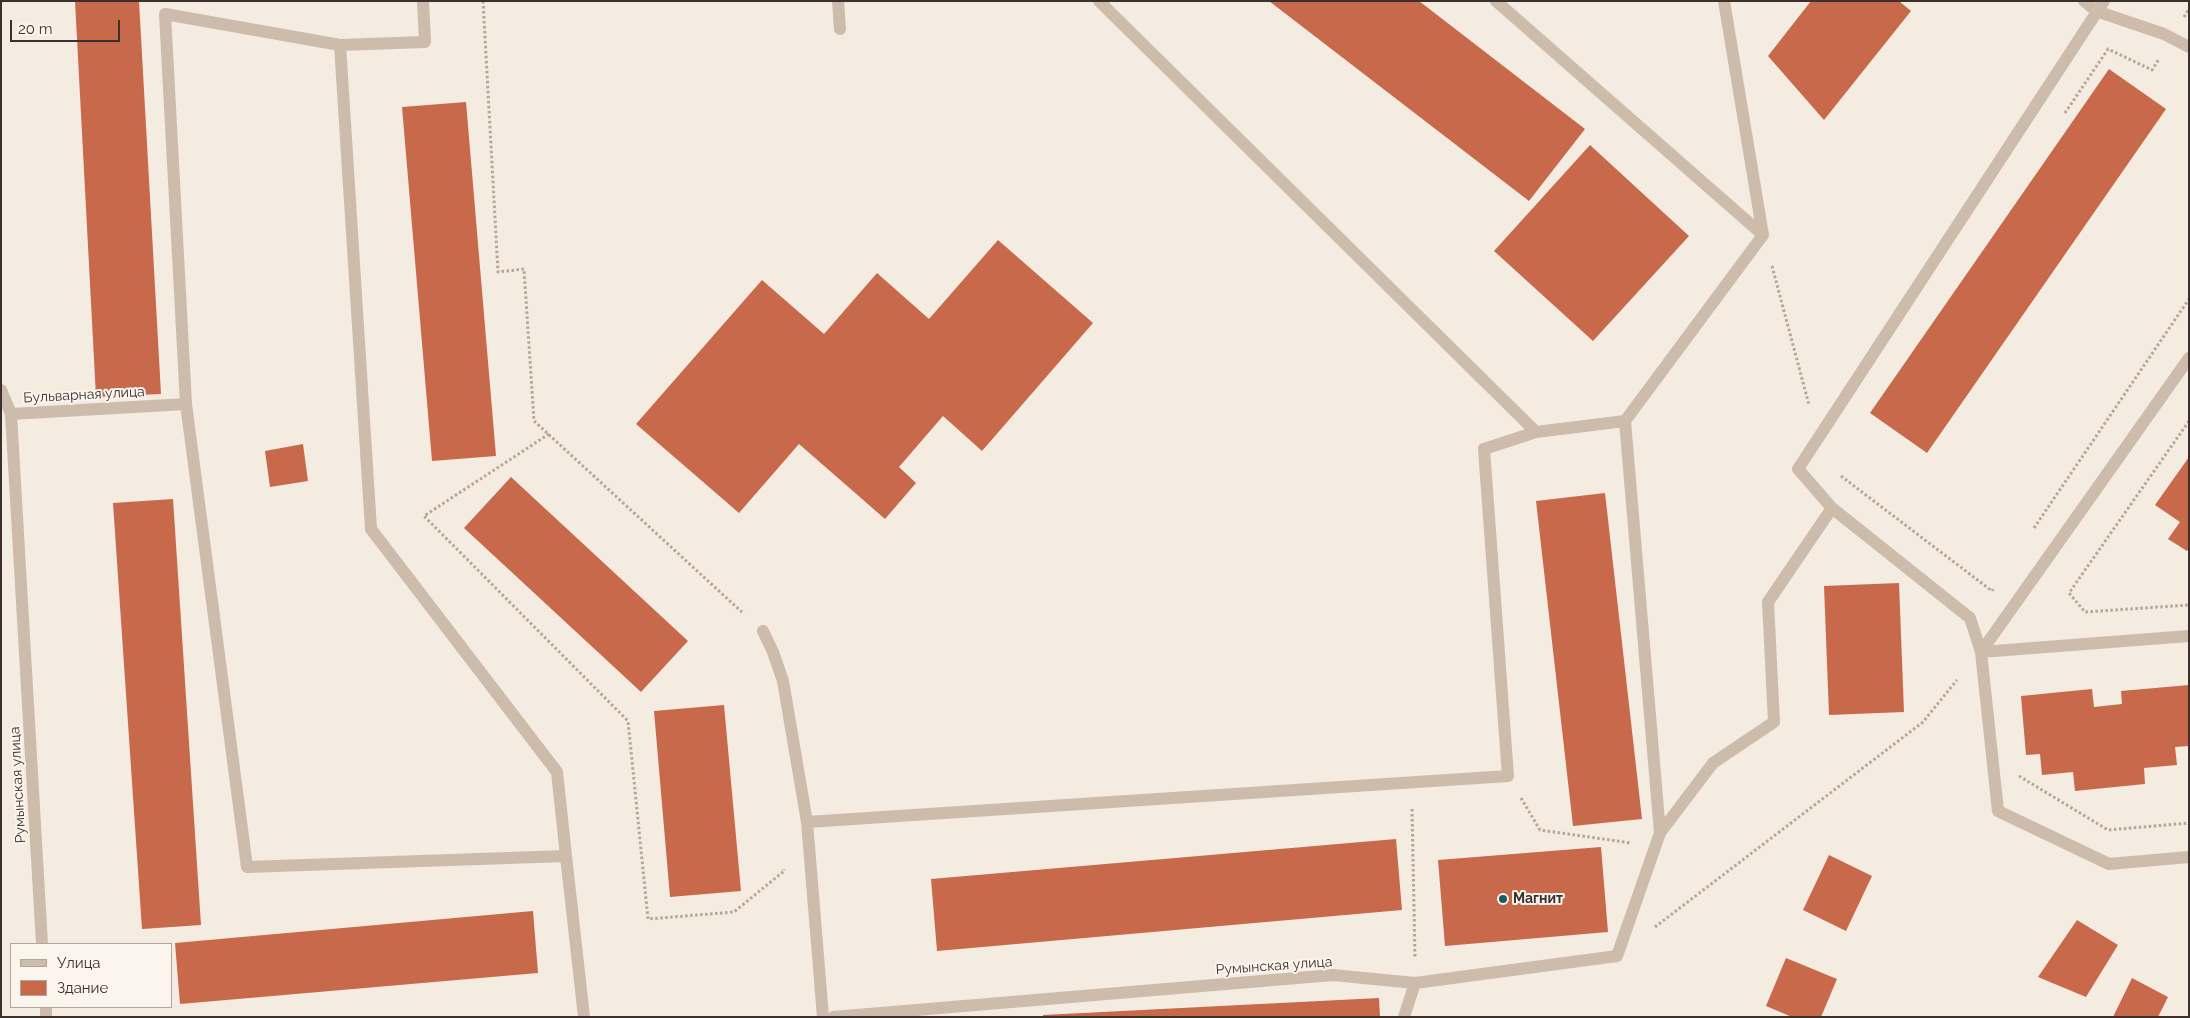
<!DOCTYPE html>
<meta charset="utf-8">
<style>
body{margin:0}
#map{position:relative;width:2190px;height:1018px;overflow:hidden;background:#f4ebe1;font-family:Raleway,sans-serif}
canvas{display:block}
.frame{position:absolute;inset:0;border:2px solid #3b302b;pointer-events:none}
.legend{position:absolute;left:10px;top:943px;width:162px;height:65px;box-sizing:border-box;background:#fbf5ee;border:1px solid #aea6a0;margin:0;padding:6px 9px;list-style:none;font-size:15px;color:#3b302b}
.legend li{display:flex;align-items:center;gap:10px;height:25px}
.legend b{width:25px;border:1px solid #aea6a0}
.scale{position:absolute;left:10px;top:20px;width:110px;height:22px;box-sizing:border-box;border:2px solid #3b302b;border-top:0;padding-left:6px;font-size:15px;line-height:18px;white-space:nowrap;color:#3b302b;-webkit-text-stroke:4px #fbf5ee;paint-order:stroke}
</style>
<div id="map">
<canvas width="2190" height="1018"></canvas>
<div class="frame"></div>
<ul class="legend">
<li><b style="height:6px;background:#cdbbac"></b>Улица</li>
<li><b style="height:14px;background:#c8694b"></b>Здание</li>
</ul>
<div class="scale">20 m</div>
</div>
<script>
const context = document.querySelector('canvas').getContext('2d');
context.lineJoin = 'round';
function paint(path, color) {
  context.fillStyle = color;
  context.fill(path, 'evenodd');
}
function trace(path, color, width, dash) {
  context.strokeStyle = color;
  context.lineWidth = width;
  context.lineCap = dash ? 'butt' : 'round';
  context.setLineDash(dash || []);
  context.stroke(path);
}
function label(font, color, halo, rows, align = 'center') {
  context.font = font + ' Raleway,sans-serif';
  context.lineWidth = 4;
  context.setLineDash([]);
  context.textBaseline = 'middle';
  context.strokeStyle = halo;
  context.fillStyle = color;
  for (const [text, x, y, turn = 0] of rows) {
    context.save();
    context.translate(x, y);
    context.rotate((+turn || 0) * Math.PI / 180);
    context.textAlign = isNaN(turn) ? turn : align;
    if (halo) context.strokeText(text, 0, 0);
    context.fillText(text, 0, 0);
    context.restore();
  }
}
paint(new Path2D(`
 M75,1H139L161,394L96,397Z
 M1269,1H1419L1585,129L1529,201Z
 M1811,1H1899L1911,11L1824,120L1768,56Z
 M2109,69L2166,109L1927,453L1870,413Z
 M466,102L496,456L432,461L402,107Z
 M1590,145L1689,236L1593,341L1494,251Z
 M998,240L1093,323L982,451L943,416L899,467L916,483L885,519L799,444L739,513L636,424L762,280L824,334L877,273L929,319Z
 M303,444L308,481L270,487L265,451Z
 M2189,457V549L2187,551L2168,539L2180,522L2155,505Z
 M511,477L688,641L641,692L464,528Z
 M1605,493L1642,819L1573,826L1536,501Z
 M173,499L201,925L142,929L113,503Z
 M1899,583L1904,712L1829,715L1824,586Z
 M2189,685V746L2175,747L2177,765L2144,768L2145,784L2075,791L2073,772L2042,775L2040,754L2026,755L2021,696L2092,689L2094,707L2122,704L2121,691Z
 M724,705L741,891L670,897L654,711Z
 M1396,839L1402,910L937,951L931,879Z
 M1601,847L1608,932L1445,946L1438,860Z
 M1829,855L1872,876L1846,931L1803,910Z
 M533,911L538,973L180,1004L175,943Z
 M2077,920L2118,945L2086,997L2038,977Z
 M1786,958L1837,979L1821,1017H1792L1766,1006Z
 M2132,978L2168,997L2158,1017H2113Z
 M1379,998L1380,1017H1043V1015Z`), '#c8694b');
trace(new Path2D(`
 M483,1L498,272L524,269L534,421L744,614
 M2184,17L2189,9
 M2065,113L2108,49L2152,70L2159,59
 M1772,266L1809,405
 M2189,421L2069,593L2085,612L2189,605
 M549,434L424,516L628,721L648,919L734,912L784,871V869
 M1841,476L1992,591L1993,589
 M2034,528L2189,299
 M2019,776L2108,830L2189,823
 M1521,798L1540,830L1631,843
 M1412,809L1415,958
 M1655,927L1923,722L1957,680`), '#b9a596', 3, [2.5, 2.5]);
trace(new Path2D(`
 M838,1L840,29
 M1099,1L1536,432L1625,421
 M1496,1L1763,235L1625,421L1660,833
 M1724,1L1763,235
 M2084,1L2096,11L2164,34L2189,47
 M340,45L371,529L557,772L566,856L247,867L186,404L165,14L340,45L425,42L423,1
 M2189,358L1981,652L2189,636
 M1832,508L1970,618L1981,652L1998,811L2109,864L2189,857
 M763,631L773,652L783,681L807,822L823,1017
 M807,822L1508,776L1484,449L1536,432
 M1660,833L1713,763L1774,722L1768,602L1832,508L1798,469L2104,1
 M566,856L584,1017
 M1404,1017L1415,983`), '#cdbbac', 12);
trace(new Path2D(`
 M1,390L11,414L186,404
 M11,414L42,944
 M46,1007V1017
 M833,1017L1333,975L1415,983L1617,956L1660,833`), '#cdbbac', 12);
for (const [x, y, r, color] of [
 [1503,899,5,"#1f5a5e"]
]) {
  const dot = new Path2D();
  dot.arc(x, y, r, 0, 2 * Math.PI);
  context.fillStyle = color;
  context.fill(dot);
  trace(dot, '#fbf5ee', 2);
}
label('14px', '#3b302b', '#fbf5ee', [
 ["Бульварная улица",84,395,-3],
 ["Румынская улица",18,785,-93],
 ["Румынская улица",1274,966,-4]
]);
label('bold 14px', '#3b302b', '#fbf5ee', [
 ["Магнит",1513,899]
], 'left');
</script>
